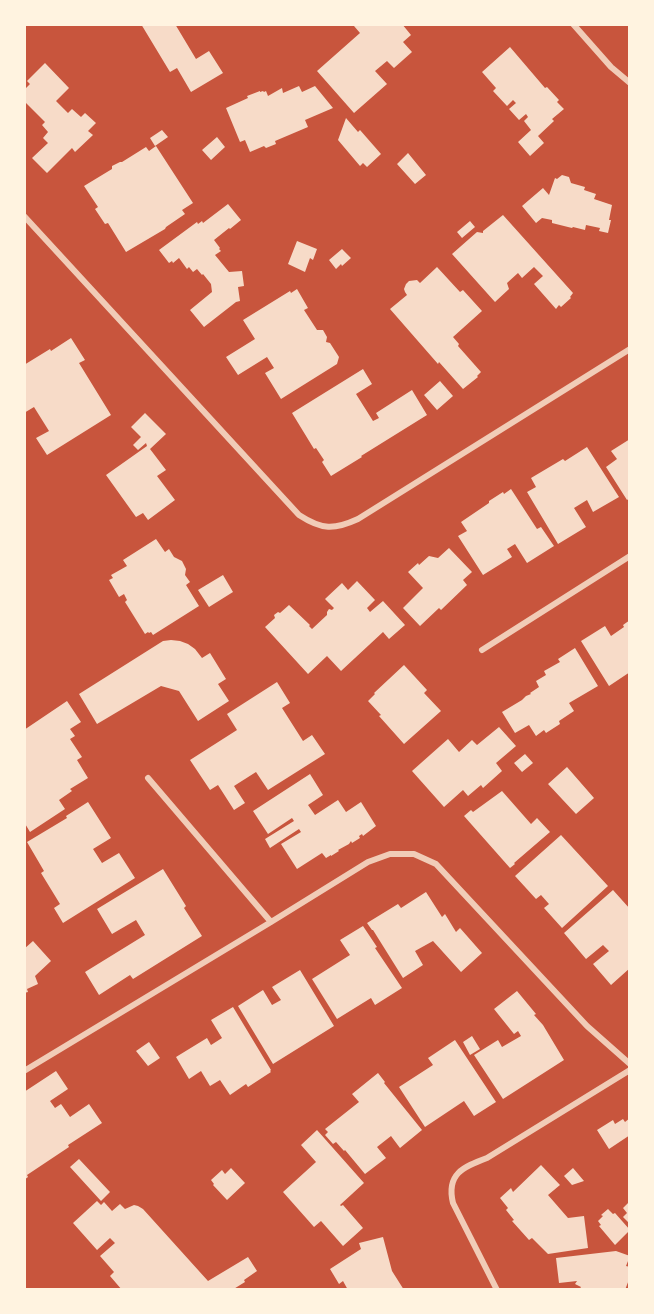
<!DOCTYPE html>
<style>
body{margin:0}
#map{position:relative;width:654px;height:1314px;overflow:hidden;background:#c8553d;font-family:Montserrat,sans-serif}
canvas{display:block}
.frame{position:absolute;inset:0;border:26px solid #fff3e0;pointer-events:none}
</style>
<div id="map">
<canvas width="654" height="1314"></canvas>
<div class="frame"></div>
</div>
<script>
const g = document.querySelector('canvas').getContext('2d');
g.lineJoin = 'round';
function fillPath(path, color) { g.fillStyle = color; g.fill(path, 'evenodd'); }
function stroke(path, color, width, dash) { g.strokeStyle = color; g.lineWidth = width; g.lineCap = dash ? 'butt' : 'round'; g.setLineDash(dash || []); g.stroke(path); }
fillPath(new Path2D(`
 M141,24H175L196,59L209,51L223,73L191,92L177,68L170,72Z
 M356,24H387L388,26L390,24H402L411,35L403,42L412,52L394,68L387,61L375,71L387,84L354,113L317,71L360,33L354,26Z
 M510,47L545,88L547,87L559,100L557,102L564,109L552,119L554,121L538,136L544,143L530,156L518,142L531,130L524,121L528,117L526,114L519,120L509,109L516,103L513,100L507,106L493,91L496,88L482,72Z
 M45,63L69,88L56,101L68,113L72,109L81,117L85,113L96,123L88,131L93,135L75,152L72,148L47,173L32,158L48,143L43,138L48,132L42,125L45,122L24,101V90L30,84L27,81Z
 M299,86L302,92L315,86L333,108L305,120L308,127L275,141L276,144L266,148L264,146L250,152L245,140L240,142L226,108L248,98L247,96L260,91V92L263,91L264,92L266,91L268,96L282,88L283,93Z
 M346,118L358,132L360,130L381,154L367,167L363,163L360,166L338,140Z
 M162,130L168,137L155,146L150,138Z
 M217,137L225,147L211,160L202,150Z
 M156,146L193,203L182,210L185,214L166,227L165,229L126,252L108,223L105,224L95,209L98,207L84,186L112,169V166L120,162H122L146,147L149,151Z
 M408,153L426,175L415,184L397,164Z
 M562,175L569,177L571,183L585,187L584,190L596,194L594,199L612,205L609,220H611L608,233L599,231L600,228L586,225L585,230L573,227L572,228L552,223V220L542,218L536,223L522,206L543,188L549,195L555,178L557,179Z
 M228,204L241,220L230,229L229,228L214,240L220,248L219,249L221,251L215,255L229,272L242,271L244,286L238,287L240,301L236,302L204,327L190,310L212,292L211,284L203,274L202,275L197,269L193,272L189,267L187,269L179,258L173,263L172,261L169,263L159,250L197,222L198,224L202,221L203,223Z
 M503,215L573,293L570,297L571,298L561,307L559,305L556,309L534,284L543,276L534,267L522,278L518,273L507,283L509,289L495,302L452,254L477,232L483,233V231Z
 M470,221L475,227L462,238L457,232Z
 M297,241L317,249L313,260L310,258L305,272L288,264Z
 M342,249L351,258L342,266L341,264L336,269L329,260Z
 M437,267L460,292L463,290L482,311L453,337L459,344L458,346L481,372L477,376L478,377L463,389L439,362L438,364L390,309L407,295L405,292L404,289L406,284L409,281L417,280L420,283Z
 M297,289L308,308L304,310L317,330H323L327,337L326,342L330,343L339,357L337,364L281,399L265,373L274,368L267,357L238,375L226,357L255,339L243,320L290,291L291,293Z
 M71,338L85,360L79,363L111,415L47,455L36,438L49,431L34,407L24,413V365L50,349L51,351Z
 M363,369L372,384L356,394L373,421L379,418L376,413L412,390L427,415L361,456L362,457L331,476L322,462L324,460L316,448L314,449L292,413Z
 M440,381L453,396L437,410L424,395Z
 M145,413L166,434L150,449L166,470L157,476L175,500L148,520L143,513L136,517L106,475L147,446L146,443L138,450L133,445L141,437L131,427Z
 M630,439V498L627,500L606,467L617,459L611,451Z
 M587,447L619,497L593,512L587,500L574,508L586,527L558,544L527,492L536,487L531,478L563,459L565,461Z
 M511,489L537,529L541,527L554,546L527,563L515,544L507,549L512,557L483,575L458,536L467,531L461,522L489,503V501L503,492L504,494Z
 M156,539L165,552L169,549L174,557L182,561L186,569L185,575L190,582L186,585L199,606L153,635L151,632L149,633L148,632L145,634L125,602L127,600L124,594L119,597L109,580L113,578L111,575L127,566L123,560Z
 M449,548L472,572L463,580L467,585L441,610L439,608L420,626L403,608L423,588L408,572L418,563L419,565L429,556L438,558Z
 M223,575L233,592L209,607L198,590Z
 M357,581L375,600L367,608L370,612L383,601L405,625L389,639L383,632L341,671L327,656L308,674L265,627L275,618L274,615L278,612L280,613L289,605L310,625L309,626L312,629L327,615V612L329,609L332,610L334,608L325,599L342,583L348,590Z
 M630,620V672L609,686L581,641L605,626L611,636L624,627L623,625Z
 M171,640L180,641L188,644L195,649L202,658L210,653L226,679L218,684L229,701L198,721L179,691L161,686L97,724L79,694L163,641Z
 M575,648L598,686L569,703L574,711L559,721L560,724L546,733L544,730L536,736L529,725L515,733L502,712L522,700L526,696L531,694L530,693L539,687L536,681L546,675L544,671L560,662L558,659Z
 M404,665L427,690L424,693L441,711L404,744L379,716L381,715L368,701L375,694L374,693Z
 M277,682L290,703L282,708L303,741L312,735L325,754L268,790L256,772L234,786L245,803L234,810L218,785L210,790L190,760L237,730L227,714Z
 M67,701L81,722L70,729L75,736L70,739L82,757L77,760L88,778L70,789L72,791L59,800L65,809L30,832L24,822V730Z
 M499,727L516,746L496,763L502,771L483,788L481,785L468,796L463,790L444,807L412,771L448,739L459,752L472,740L477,745Z
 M525,754L533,763L522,772L514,763Z
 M567,767L594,798L576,814L548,784Z
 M310,774L323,795L308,805L315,815L338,800L346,812L361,802L376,826L363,836L362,834L359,836L360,838L352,843L351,841L349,844L338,850L339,851L331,856V855L326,858L322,853L297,869L281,844L301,832L299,829L270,848L265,839L294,821L292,818L268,834L253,811Z
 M502,791L531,824L537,818L550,832L514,863L515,864L510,868L464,816L471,810L473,812Z
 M88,802L111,838L93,849L102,863L119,853L135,878L63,923L54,908L60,904L41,873L44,871L27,842L67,818L66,816Z
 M561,835L608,886L562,928L544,908L549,904L541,895L536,899L515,876Z
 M163,869L186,906L184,908L202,936L133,979L130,975L99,995L85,972L145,935L136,920L112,934L97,909Z
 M613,890L630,909V968L611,985L593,964L609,951L603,945L586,959L564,933Z
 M426,892L442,917L445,914L456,932L460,928L482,953L461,972L433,941L415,951L423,965L403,978L373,930H372L367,923L398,904L401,908Z
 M363,926L377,947L375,948L402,988L375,1005L371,998L337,1019L312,979L350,955L340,940Z
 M33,941L51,961L35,976L38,984L27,989L28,992L24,993V949Z
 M300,970L334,1026L273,1064L238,1006L263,990L272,1005L281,1000L272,987Z
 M517,991L536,1014L534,1015L543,1025L564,1060L503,1099L474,1055L498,1040L502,1047L521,1036L518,1031L514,1034L494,1009Z
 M233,1007L271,1070L270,1071L271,1072L248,1087L246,1084L230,1095L220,1080L210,1086L201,1071L189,1079L176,1057L207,1038L211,1045L222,1038L211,1020Z
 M472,1036L480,1049L470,1055L463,1042Z
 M455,1040L496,1102L474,1116L464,1101L425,1127L399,1087L433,1065L428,1058Z
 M149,1042L160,1058L148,1066L136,1051Z
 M56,1071L68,1089L50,1101L55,1108L61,1104L70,1117L89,1104L102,1123L68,1145L69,1147L27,1175L28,1177L24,1180V1092Z
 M378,1073L385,1082L384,1083L422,1130L400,1148L391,1136L377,1147L386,1158L365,1174L345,1150L344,1151L336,1142L333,1144L325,1135L328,1132L325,1129L359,1102L352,1094Z
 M630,1118V1135L609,1149L597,1130L613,1120L615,1124L623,1119L625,1122Z
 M317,1130L364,1183L340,1205L341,1206L343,1205L363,1228L343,1246L321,1221L314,1227L283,1192L316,1162L301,1145Z
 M79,1159L110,1192L101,1201L70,1167Z
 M541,1165L560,1185L548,1195L568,1218L584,1216L588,1248L548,1254L532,1238L529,1240L512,1221L514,1220L506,1210L508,1208L500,1198L511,1188L513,1192Z
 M231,1168L245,1183L227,1200L213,1185L214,1184L211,1180L222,1170L225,1174Z
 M573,1168L584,1181L572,1185L564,1176Z
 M97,1201L101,1205L104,1202L112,1211L120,1204L125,1209L134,1205L138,1206L143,1209L208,1281L248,1257L257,1271L244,1280L245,1282L232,1290H122L110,1276L114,1272L100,1256L115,1243L110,1238L97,1250L73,1223Z
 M630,1201V1220L628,1222L623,1217L627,1213L623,1208Z
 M608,1209L613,1214L615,1213L630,1230L615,1245L599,1226L601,1225L598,1221L603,1216L601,1215Z
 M383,1237L392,1271L404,1290H348L343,1281L339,1284L330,1269L361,1249L359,1243Z
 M616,1251L630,1256L626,1266L630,1267V1277L625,1290H579L581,1287L575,1284L577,1281L559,1283L556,1258Z`), '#f7dbc8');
stroke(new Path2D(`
 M573,24L611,67L630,83
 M24,216L299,515C322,530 334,530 358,519L630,349
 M482,650L630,556
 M148,778L271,922
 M24,1071L271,922L368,862L390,854H414L436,864L587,1026L630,1064
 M497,1290L453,1203C446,1174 463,1167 487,1158L630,1070`), '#f1ccb7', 6);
</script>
